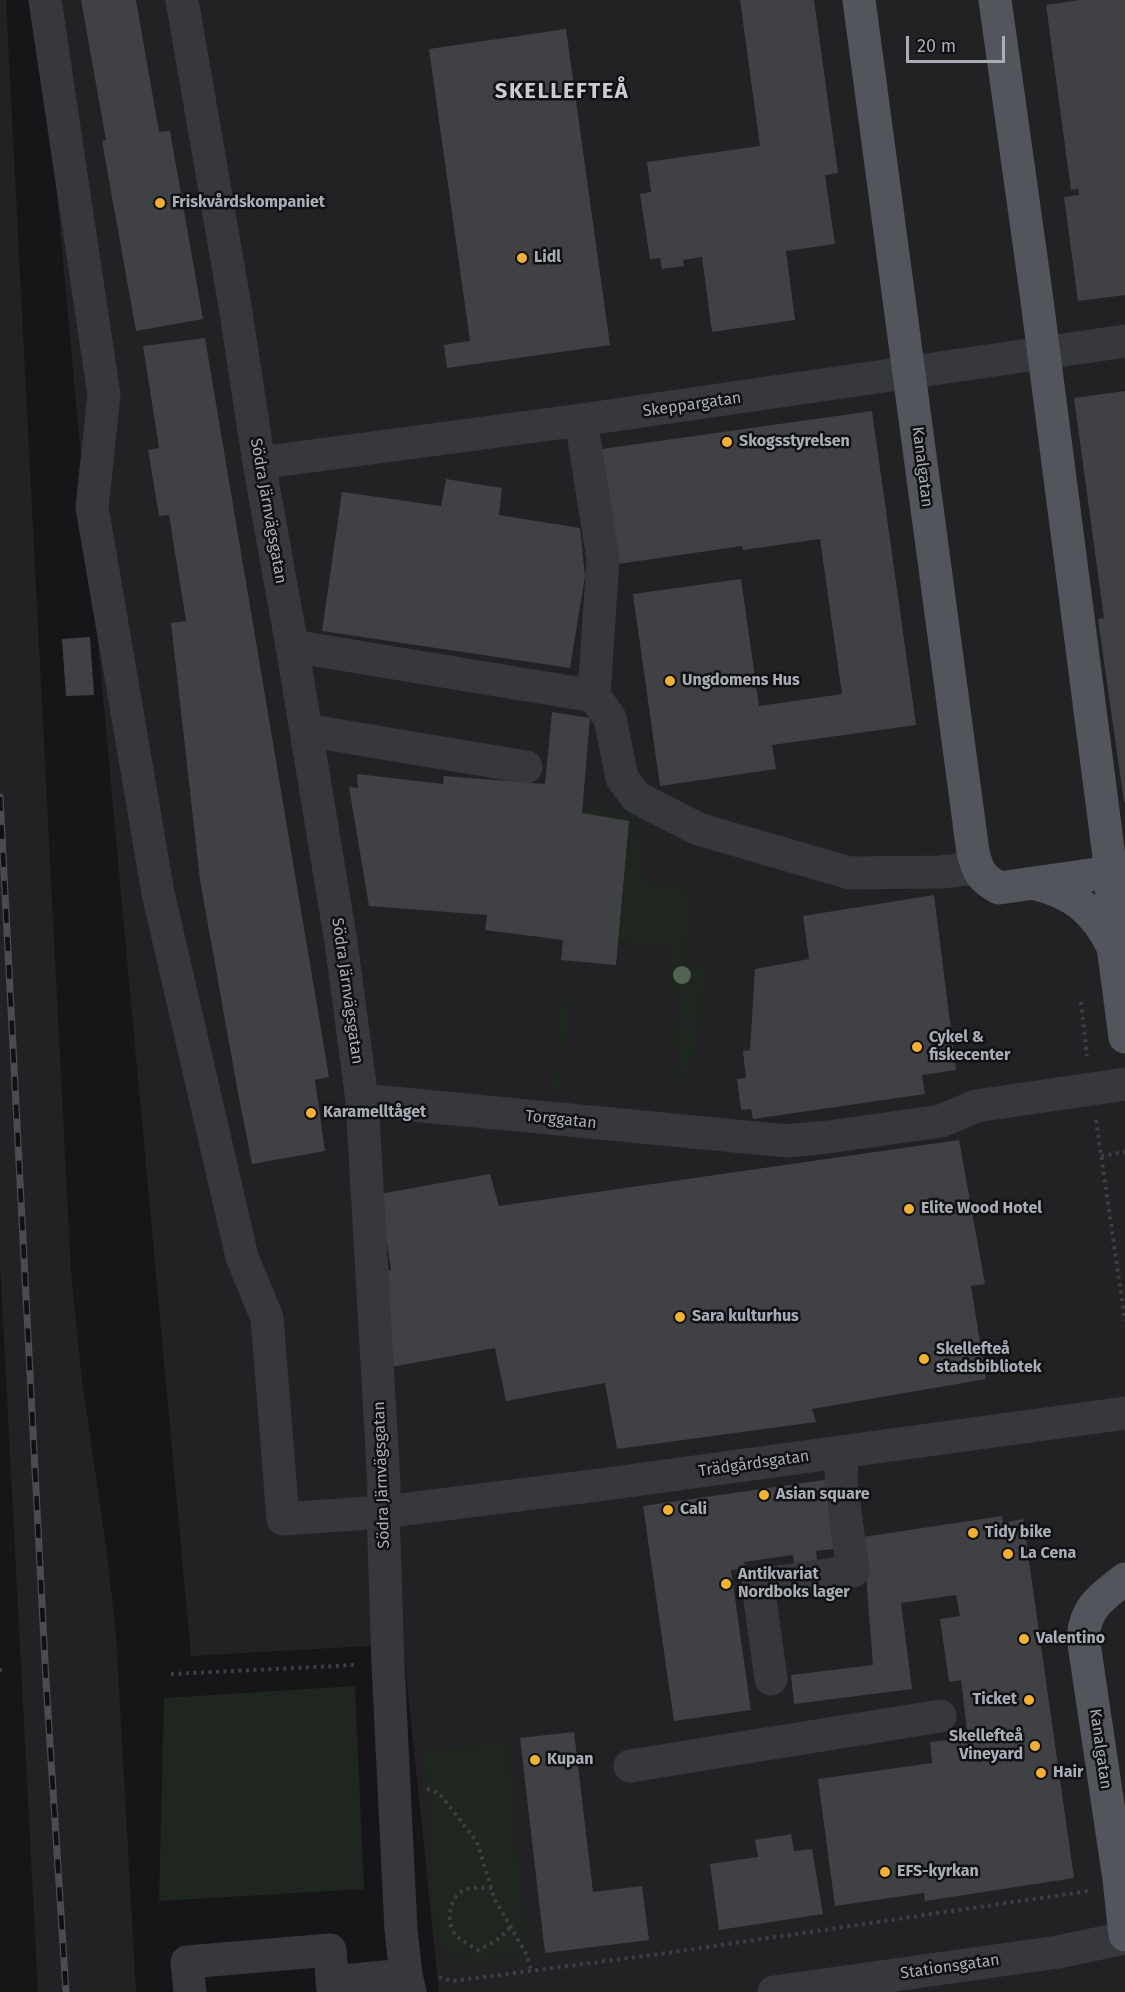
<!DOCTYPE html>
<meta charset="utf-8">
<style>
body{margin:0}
#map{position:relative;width:1125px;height:1992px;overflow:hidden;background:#161618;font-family:"Fira Sans",sans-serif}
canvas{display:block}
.scale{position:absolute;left:906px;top:36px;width:99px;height:27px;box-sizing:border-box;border:3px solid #a8adb8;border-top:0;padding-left:8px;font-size:18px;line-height:21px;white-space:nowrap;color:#a8adb8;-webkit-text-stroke:4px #111113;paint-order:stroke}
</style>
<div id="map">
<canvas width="1125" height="1992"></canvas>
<div class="scale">20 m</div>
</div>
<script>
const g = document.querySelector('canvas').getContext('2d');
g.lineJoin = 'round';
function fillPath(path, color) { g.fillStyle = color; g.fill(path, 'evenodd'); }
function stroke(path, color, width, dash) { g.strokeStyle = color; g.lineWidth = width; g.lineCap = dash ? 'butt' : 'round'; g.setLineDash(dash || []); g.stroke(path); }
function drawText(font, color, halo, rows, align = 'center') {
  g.font = font + ' "Fira Sans",sans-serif'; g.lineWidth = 5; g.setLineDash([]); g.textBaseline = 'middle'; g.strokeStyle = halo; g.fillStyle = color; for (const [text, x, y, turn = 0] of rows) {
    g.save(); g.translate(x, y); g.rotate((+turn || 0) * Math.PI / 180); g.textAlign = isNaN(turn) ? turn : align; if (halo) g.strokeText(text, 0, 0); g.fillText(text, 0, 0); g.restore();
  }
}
fillPath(new Path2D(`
 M0,0H6L71,1271L82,1380L107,1553L116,1634L136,1992H38L0,1263Z
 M39,0H1125V1992H439L403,1644L191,1656Z`), '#222225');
fillPath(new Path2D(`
 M582,806L634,814L648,886L692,890L684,964L708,967L694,1055L682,1082L677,1110L674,1111L681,1048L675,1047L680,997L674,996L675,984L669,983L672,947L618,942L629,822L582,813Z
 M563,977L566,980V1002L570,1008L561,1091L552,1090Z
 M355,1686L364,1889L159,1901L164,1698Z
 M508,1741L527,1955L481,1960L451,1957L434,1930L424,1751Z`), '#1e261f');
fillPath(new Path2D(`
 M81,0H136L159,132L170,131L203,319L136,331L102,141L106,140Z
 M740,0H814L838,173L825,175L835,244L786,251L795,320L712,332L702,257L683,260L684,266L662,269L660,258L650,259L640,194L651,192L647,162L760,146Z
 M1079,0H1125V295L1078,301L1064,197L1079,195L1078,189L1071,190L1046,5Z
 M566,29L610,345L447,368L444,345L470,341L429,49Z
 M205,338L329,1077L315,1080L325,1151L252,1164L238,1093L200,880L171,623L186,621L169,515L159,516L148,450L159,448L143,346Z
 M1125,391V802H1124L1098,619L1104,618L1074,398Z
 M872,411L916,725L772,745L776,769L660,786L633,594L741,579L759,706L842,694L820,539L743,550L742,546L618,564L602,449Z
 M446,479L502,488L499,515L580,528L585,576L570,668L322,631L342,492L441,506Z
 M90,637L94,695L66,696L62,639Z
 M552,712L590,718L582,813L629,821L616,965L561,960L563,940L485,930L487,915L369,906L349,787L358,788L357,774L443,784L444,776L545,784Z
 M934,895L956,1070L922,1075L925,1094L753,1119L751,1109L741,1110L737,1079L746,1078L743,1051L750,1050L755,969L809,959L803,916Z
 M959,1140L985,1284L971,1286L986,1379L812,1409L816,1422L617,1449L605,1383L506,1401L495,1348L391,1367L377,1273L391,1270L380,1194L490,1174L499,1206Z
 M831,1479L841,1548L816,1551L817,1560L794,1563L793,1555L744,1562L746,1568L731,1570L751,1710L674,1721L643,1506Z
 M1002,1516L1003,1523L1023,1519L1074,1878L925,1901L924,1893L835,1906L818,1779L932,1763L930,1742L968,1738L961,1680L949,1682L940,1619L960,1616L956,1595L901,1603L912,1689L794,1704L791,1675L873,1665L863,1537Z
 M574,1732L593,1892L642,1886L649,1940L545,1953L520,1738Z
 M791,1834L794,1851L812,1849L823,1914L719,1930L710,1864L758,1857L755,1840Z`), '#404145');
stroke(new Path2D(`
 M1081,1002L1087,1056
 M1096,1120L1125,1321
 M1101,1156L1125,1152
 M0,1670H2
 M171,1674L356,1665
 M427,1789L439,1793L477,1842L495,1900L527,1955L531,1971
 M492,1888C484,1888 475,1887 468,1889C452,1892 446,1915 452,1929C456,1939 468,1944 478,1950L497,1940L511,1927
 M439,1977L453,1981L660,1954L1088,1891`), '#3d3f44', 4, [3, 4.5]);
stroke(new Path2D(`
 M45,0L104,395L92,507L158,893L242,1257L267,1318L283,1519L383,1512L599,1485L1125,1413
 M182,0L235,306L259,463L292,646L341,942L362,1100L384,1485L383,1512L388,1664L401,1930L406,1975L410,1992
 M259,463L581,420L1125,341
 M292,646L594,696L603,559L581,420
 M594,696L610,718L622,778L636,797L698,829L850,873L940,872L977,868
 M306,730L526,767
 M362,1100L787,1141L828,1137L941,1121L976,1106L1125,1084
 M771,1679L758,1585L853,1571L841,1482L842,1452
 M630,1766L940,1716
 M332,1982L406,1975
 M190,1992L187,1962L330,1950L333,1992
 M774,1992L1058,1952L1125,1938`), '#37383d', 33);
stroke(new Path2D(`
 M859,0L973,852C978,872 981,878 999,888L1111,872
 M995,0L1036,293L1111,872L1113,947L1125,1037
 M1036,884C1074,893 1096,912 1113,947
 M1125,1579C1102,1597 1086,1606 1083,1637L1119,1879L1125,1935`), '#53555c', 33);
const rail = new Path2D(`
 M0,797L46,1681L66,1992`);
stroke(rail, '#4a4c52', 7);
stroke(rail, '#111113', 4.5, [14]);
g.fillStyle = '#506452';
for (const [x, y] of [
 [682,975]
]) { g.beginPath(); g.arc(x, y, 9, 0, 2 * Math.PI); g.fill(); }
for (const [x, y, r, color] of [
 [160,203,6,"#f2b134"],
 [522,258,6,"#f2b134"],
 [727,442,6,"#f2b134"],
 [670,681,6,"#f2b134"],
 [917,1047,6,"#f2b134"],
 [311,1113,6,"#f2b134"],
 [909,1209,6,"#f2b134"],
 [680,1317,6,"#f2b134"],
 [924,1359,6,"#f2b134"],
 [764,1495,6,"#f2b134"],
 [668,1510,6,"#f2b134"],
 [973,1533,6,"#f2b134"],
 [1008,1554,6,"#f2b134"],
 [726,1584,6,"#f2b134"],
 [1024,1639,6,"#f2b134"],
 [1029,1700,6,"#f2b134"],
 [1035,1746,6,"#f2b134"],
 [535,1760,6,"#f2b134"],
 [1041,1773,6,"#f2b134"],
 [885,1872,6,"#f2b134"]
]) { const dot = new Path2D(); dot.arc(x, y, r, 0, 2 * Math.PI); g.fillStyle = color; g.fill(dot); stroke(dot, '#111113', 2); }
drawText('bold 16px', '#a8adb8', '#111113', [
 ["Friskvårdskompaniet",172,203],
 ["Lidl",534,258],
 ["Skogsstyrelsen",739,442],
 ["Ungdomens Hus",682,681],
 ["Cykel &",929,1038],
 ["fiskecenter",929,1056],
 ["Karamelltåget",323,1113],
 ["Elite Wood Hotel",921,1209],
 ["Sara kulturhus",692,1317],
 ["Skellefteå",936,1350],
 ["stadsbibliotek",936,1368],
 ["Asian square",776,1495],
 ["Cali",680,1510],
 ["Tidy bike",985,1533],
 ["La Cena",1020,1554],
 ["Antikvariat",738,1575],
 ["Nordboks lager",738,1593],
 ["Valentino",1036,1639],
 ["Ticket",1017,1700,"right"],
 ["Skellefteå",1023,1737,"right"],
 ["Vineyard",1023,1755,"right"],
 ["Kupan",547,1760],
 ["Hair",1053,1773],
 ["EFS-kyrkan",897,1872]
], 'left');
drawText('16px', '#a8adb8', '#111113', [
 ["Skeppargatan",692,405,-8],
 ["Kanalgatan",922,467,83],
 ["Södra Järnvägsgatan",268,511,80],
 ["Södra Järnvägsgatan",347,991,82],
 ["Torggatan",561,1120,6],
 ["Trädgårdsgatan",754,1464,-8],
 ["Södra Järnvägsgatan",382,1475,-92],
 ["Kanalgatan",1100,1749,82],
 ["Stationsgatan",950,1967,-8]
]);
g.letterSpacing = '1.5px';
drawText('bold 22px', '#c9ccd4', '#111113', [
 ["SKELLEFTEÅ",562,92]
]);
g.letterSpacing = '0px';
</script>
